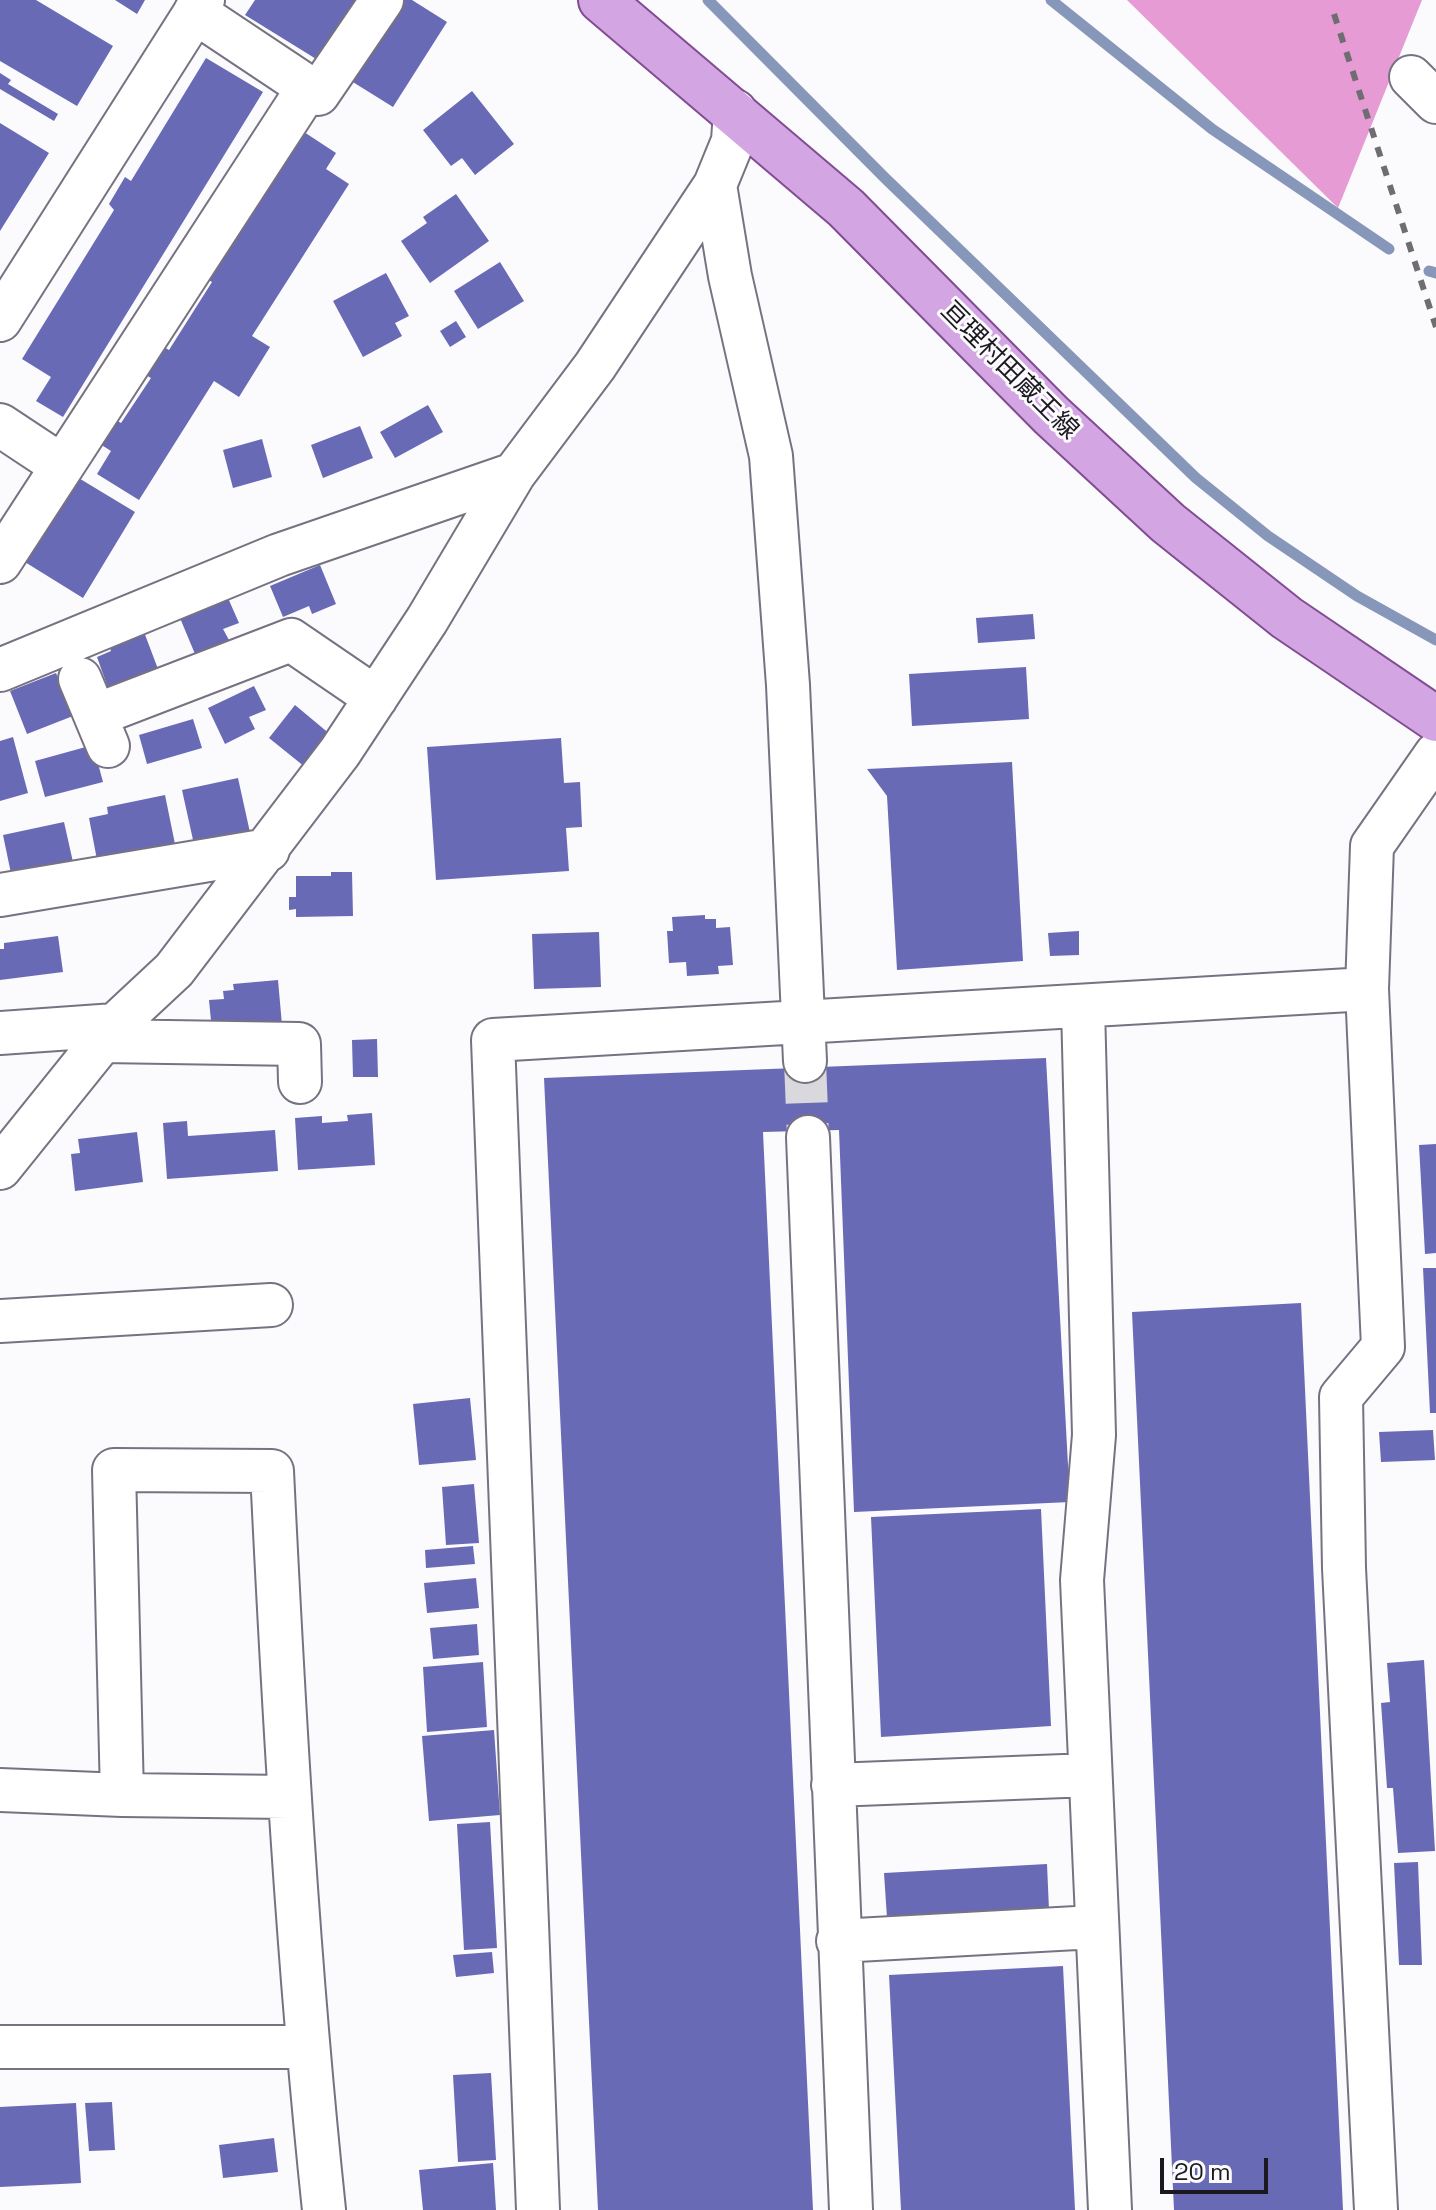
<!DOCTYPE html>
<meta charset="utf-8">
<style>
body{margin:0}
#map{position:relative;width:1436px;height:2210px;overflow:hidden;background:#fbfafd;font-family:"Space Grotesk",sans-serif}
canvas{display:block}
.scale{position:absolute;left:1160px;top:2158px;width:108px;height:36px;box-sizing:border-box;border:4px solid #1b191f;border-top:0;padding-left:10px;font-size:24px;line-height:28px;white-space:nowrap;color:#1b191f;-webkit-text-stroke:6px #fbfafd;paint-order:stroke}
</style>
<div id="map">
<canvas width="1436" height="2210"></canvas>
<div class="scale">20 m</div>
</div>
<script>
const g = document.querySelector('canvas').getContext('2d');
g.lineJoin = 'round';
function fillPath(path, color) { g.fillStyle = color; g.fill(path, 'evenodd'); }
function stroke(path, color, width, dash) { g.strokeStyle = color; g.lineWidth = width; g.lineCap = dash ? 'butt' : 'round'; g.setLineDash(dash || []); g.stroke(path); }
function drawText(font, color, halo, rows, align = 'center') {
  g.font = font + ' "Space Grotesk","Noto Sans JP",sans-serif'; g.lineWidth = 6; g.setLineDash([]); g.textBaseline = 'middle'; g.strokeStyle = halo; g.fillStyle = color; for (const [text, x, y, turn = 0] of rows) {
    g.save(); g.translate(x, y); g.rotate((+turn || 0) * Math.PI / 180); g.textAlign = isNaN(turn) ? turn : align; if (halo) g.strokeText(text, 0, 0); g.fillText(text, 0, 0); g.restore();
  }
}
fillPath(new Path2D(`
 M1127,0H1422L1338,208Z`), '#e69bd5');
stroke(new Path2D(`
 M708,0L886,179L1196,478L1268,536L1357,596L1436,640
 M1051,0L1212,129L1389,249
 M1429,271L1436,273`), '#8797b9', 11);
fillPath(new Path2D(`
 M0,0H36L113,46L77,106L0,61Z
 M115,0H145L137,14Z
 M255,0H360L321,62L245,15Z
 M397,0H412L447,22L393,107L348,79Z
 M206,58L263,92L63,417L36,401L51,377L22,359L114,210L109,204L125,177L131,181Z
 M0,73L11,80L8,84L58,114L54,121L0,89Z
 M472,91L514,144L475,175L462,158L451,166L423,130Z
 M0,123L49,153L0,231Z
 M304,132L336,153L326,169L349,184L252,336L270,347L239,397L214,381L139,500L97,474L111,451L100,444L116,420L121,423L151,378L139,371L157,343L169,350L212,282L202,276L222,245L229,250Z
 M456,194L489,241L430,283L401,241L427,223L423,217Z
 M500,262L524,301L478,329L454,291Z
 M386,273L409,316L395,323L402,336L363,357L333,301Z
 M456,321L466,337L450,347L440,331Z
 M428,405L443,432L395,458L380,432Z
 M360,426L373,458L323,478L311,445Z
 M262,439L272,477L233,488L223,450Z
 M67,471L135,512L83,598L20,559Z
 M320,565L336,604L312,614L309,606L283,617L270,586Z
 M228,598L239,623L223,629L229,640L195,654L180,618Z
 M1033,614L1035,639L978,643L976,618Z
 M144,632L158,669L108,688L97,657L111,651L109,645Z
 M1026,667L1029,719L912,726L909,674Z
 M56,673L73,716L27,734L10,691Z
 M254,686L266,710L249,717L255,729L225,744L208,708Z
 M295,705L331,735L305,767L269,738Z
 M193,719L202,748L147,764L139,735Z
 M13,737L28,793L0,801V741Z
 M561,738L564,783L580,782L582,827L566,828L569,871L436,880L427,747Z
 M93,745L103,782L45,797L35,761Z
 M1012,762L1023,961L897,970L887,796L867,769Z
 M238,778L251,837L195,849L182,790Z
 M165,795L176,849L98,865L89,818L108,814L107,807Z
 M64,822L75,871L13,883L3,835Z
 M331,872H352L353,916L296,917V909L289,910V897H296V876H331Z
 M705,915V919H716V928L730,927L733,965L718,966L719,974L687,976L686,962L669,963L667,931H673L672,917Z
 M1079,931V955L1050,956L1048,933Z
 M599,932L601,987L534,989L532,934Z
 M58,936L63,972L0,980V949H4V943Z
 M278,980L282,1025L212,1031L209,1000L224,999L223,991L234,990L233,984Z
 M377,1039L378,1077H353L352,1040Z
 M1046,1058L1070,1502L854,1512L839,1130L763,1132L813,2210H598L544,1078Z
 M372,1113L375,1165L298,1170L295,1118L322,1116V1123L348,1121L347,1115Z
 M187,1121L188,1136L275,1130L278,1171L167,1179L163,1123Z
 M137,1132L143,1182L75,1191L71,1154L80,1153L78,1139Z
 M1436,1144V1253L1425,1254L1419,1145Z
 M1423,1268H1436V1413H1430Z
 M1301,1303L1343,2210H1174L1132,1312Z
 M470,1398L476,1460L419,1465L413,1404Z
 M1433,1430L1435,1460L1381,1462L1379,1432Z
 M474,1484L479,1543L446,1545L442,1487Z
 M1041,1509L1051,1726L881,1737L871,1517Z
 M473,1546L475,1564L426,1568L425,1550Z
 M476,1578L479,1608L427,1613L424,1583Z
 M477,1624L479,1655L433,1659L430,1628Z
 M1424,1660L1435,1851L1398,1853L1393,1788H1387L1381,1703L1390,1702L1387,1663Z
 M483,1662L487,1727L427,1732L423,1667Z
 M494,1730L500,1815L429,1821L422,1736Z
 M490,1822L497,1948L464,1950L457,1824Z
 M1418,1862L1422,1965H1399L1394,1863Z
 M1047,1864L1049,1910L887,1918L884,1873Z
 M492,1952L494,1973L456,1977L453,1955Z
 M1063,1966L1075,2210H901L889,1975Z
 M491,2073L496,2160L458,2162L453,2075Z
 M112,2102L115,2150L89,2151L85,2103Z
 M76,2103L81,2183L0,2187V2107Z
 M274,2138L278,2172L223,2178L219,2145Z
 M493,2163L496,2210H423L419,2170Z`), '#696ab5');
stroke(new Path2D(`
 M805,1061L808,1137`), '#d9d8dc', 42, [42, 21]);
const minor = new Path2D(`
 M195,12L318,94L382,0
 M1411,77L1436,102
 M715,185L730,276L771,456L788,685L805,1061
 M0,320L203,0
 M0,425L62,466
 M0,562L308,88
 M0,670L279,555L514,474
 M80,679L108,746
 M96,715L291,640L376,698
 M0,895L268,850
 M1083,1007L1094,1435L1082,1580L1110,2210
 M0,1033L115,1025
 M102,1041L299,1044L300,1082
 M808,1137L851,2210
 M0,1168L115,1025L174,970L340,752L427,620L514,474L595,366L715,185L733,141L735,111
 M0,1321L271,1305
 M833,1785L1090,1775
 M0,1790L122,1795L114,1470L272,1471C284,1718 298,1964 324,2210
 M122,1795L288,1797
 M838,1941L1095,1927
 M0,2047H306
 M538,2210L493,1040L1367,989
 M1376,2210L1344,1568L1341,1397L1383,1347L1367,989L1372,846L1436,754`);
const major = new Path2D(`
 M601,0L846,208L1051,415L1168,523L1287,618L1436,719`);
stroke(minor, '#777281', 46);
stroke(major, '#804d92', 48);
stroke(minor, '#fff', 42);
stroke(major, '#d4a5e3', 44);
stroke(new Path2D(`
 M1334,14L1436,327`), '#6f6d72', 6, [10, 10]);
drawText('26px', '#1b191f', '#fbfafd', [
 ["亘理村田蔵王線",1009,371,45]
]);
</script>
